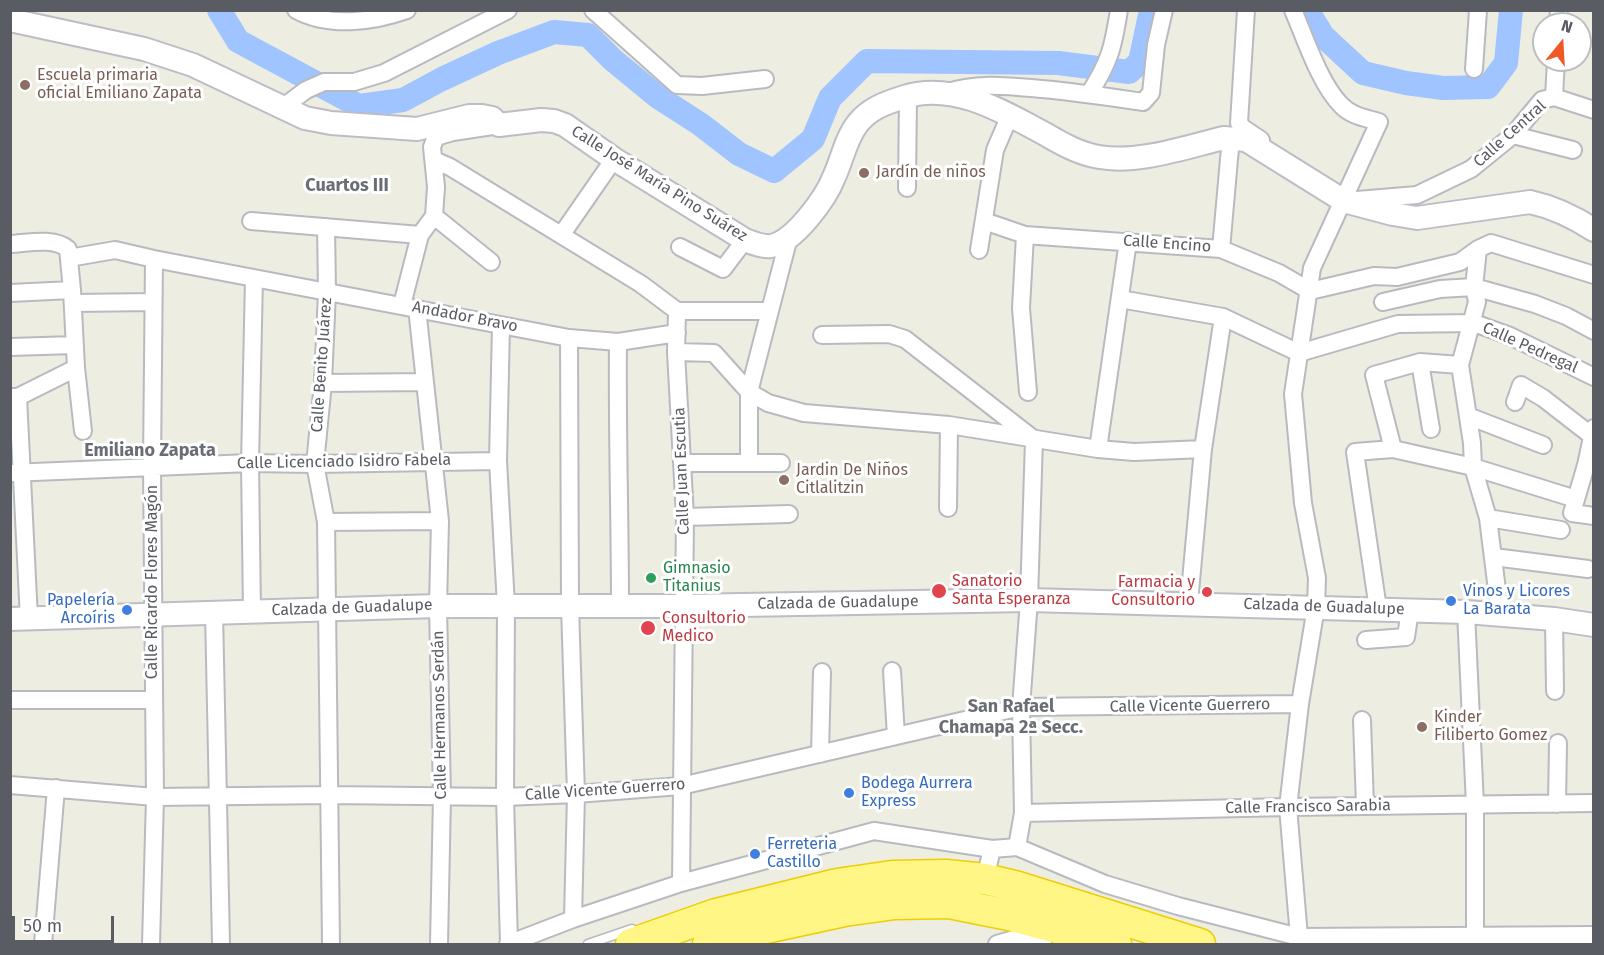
<!DOCTYPE html>
<meta charset="utf-8">
<style>
body{margin:0}
#map{position:relative;width:1604px;height:955px;overflow:hidden;background:#edede1;font-family:"Fira Sans",sans-serif}
canvas{display:block}
.frame{position:absolute;inset:0;border:12px solid #595c62;pointer-events:none}
.north{position:absolute;left:1532px;top:12px;width:60px;height:60px;box-sizing:border-box;background:#fff;border:2px solid #bdbec0;border-radius:50%;rotate:18deg;font-size:16px;font-weight:700;line-height:24px;text-align:center;color:#595c62}
.north::after{content:'';display:block;margin:auto;width:21px;height:27px;background:#ef5925;clip-path:polygon(50% 0,100% 100%,50% 72%,0 100%)}
.scale{position:absolute;left:12px;top:916px;width:102px;height:27px;box-sizing:border-box;border:3px solid #595c62;border-top:0;padding-left:8px;font-size:18px;line-height:21px;white-space:nowrap;color:#595c62;-webkit-text-stroke:4px #fff;paint-order:stroke}
</style>
<div id="map">
<canvas width="1604" height="955"></canvas>
<div class="frame"></div>
<div class="north">N</div>
<div class="scale">50 m</div>
</div>
<script>
const g = document.querySelector('canvas').getContext('2d');
g.lineJoin = 'round';
function stroke(path, color, width, dash) { g.strokeStyle = color; g.lineWidth = width; g.lineCap = dash ? 'butt' : 'round'; g.setLineDash(dash || []); g.stroke(path); }
function drawText(font, color, halo, rows, align = 'center') {
  g.font = font + ' "Fira Sans",sans-serif'; g.lineWidth = 6; g.setLineDash([]); g.textBaseline = 'middle'; g.strokeStyle = halo; g.fillStyle = color; for (const [text, x, y, turn = 0] of rows) {
    g.save(); g.translate(x, y); g.rotate((+turn || 0) * Math.PI / 180); g.textAlign = isNaN(turn) ? turn : align; if (halo) g.strokeText(text, 0, 0); g.fillText(text, 0, 0); g.restore();
  }
}
stroke(new Path2D(`
 M219,10L238,41L359,106L403,100L442,79L498,53L554,32L588,35L613,60L658,97L700,124L739,154L774,171L813,139L830,98L867,61L1058,63L1129,72L1140,62L1151,10
 M1307,10L1323,36L1363,73L1406,83L1443,88L1488,87L1506,63L1511,10`), '#9fc4ff', 24);
const lane = new Path2D(`
 M588,944L632,929`);
const street = new Path2D(`
 M296,10C329,28 373,22 407,10
 M593,10L677,85L702,86L765,79
 M1246,10L1239,123L1243,128L1261,140
 M1293,10C1305,38 1320,84 1341,105C1351,116 1366,118 1379,122L1312,268L1293,394L1303,503L1317,578L1316,607L1300,704L1288,807L1299,937
 M1558,24L1559,10
 M1474,69L1478,10
 M945,93C977,82 1008,86 1042,89C1076,92 1109,97 1143,102L1151,93L1156,45L1164,10
 M1089,94C1110,61 1113,48 1119,10
 M1554,97L1556,60
 M282,108L306,90L324,82H354L384,73L508,10
 M1513,135L1573,150
 M434,160L450,167L641,284L677,311H769
 M907,188L908,95
 M1357,200L1417,195L1471,169L1513,135L1542,100L1554,97L1594,110
 M434,216L491,262
 M251,221L420,235
 M984,221L1025,235L1221,249L1279,273L1310,291L1374,276L1397,277L1460,262L1478,249L1491,243L1594,275
 M326,227L327,292L323,383L315,464L326,522L331,944
 M562,234L614,159
 M1025,235L1021,308L1028,392
 M10,244C28,243 54,237 68,249L72,290L76,368L83,431
 M680,247L723,269L745,240
 M1221,249L1231,137
 M1478,249L1474,287L1477,302L1460,365L1472,443L1473,467L1488,518L1500,614
 M979,250L995,150L1010,115
 M69,258L115,250L154,259L569,338L618,342L677,333
 M10,293L72,290
 M1120,299L1223,317L1299,353L1398,324L1474,323L1510,336L1594,377
 M1383,302L1440,289L1474,287L1535,304L1566,316L1594,331
 M73,303L153,302
 M402,305L420,235L434,216L436,187L432,147L436,137L453,132L499,125
 M417,308L440,521L438,606L442,796L439,944
 M677,311L676,352L685,517L681,883
 M501,325L498,461L506,606L505,797L509,944
 M822,335L889,334L905,339L1031,437
 M569,338L570,606L576,794L573,919
 M618,342C617,430 620,518 620,607
 M10,347L75,345
 M676,352L714,353L749,392L768,403L804,413L949,425L1098,449L1134,452L1203,449
 M1420,362L1431,429
 M323,383L425,382
 M10,397H18L76,368
 M18,397L29,619
 M1515,402L1521,385L1543,398L1592,436
 M1468,416L1543,445
 M1594,428L1586,465L1572,513L1594,516
 M1098,449L1128,241
 M1393,449L1374,375L1420,362L1460,365
 M749,462V392L789,237
 M682,463H781
 M10,473L250,463L315,464L498,461
 M948,508L949,425
 M685,517L789,514
 M1488,518L1561,530
 M326,522L440,521
 M1494,557L1588,569
 M1189,603L1203,449L1223,317
 M1378,609L1355,452L1393,449L1473,467L1576,499
 M214,612L221,944
 M252,612L250,463L254,278
 M1466,612L1475,805V935
 M1554,619L1555,691
 M1366,640L1406,637L1410,610
 M892,671L896,736
 M10,700H154
 M1362,720L1365,806
 M820,754L822,672
 M10,785L155,797L330,795L505,797L576,794L681,786L1021,707L1300,704
 M1557,804L1558,743
 M1023,813L1288,807L1594,803
 M1017,847L1105,884L1178,906L1299,937L1594,935
 M985,879L992,849L1017,847L1023,813L1021,707L1029,600L1034,439
 M43,944L56,788
 M151,944L155,797L152,466L154,259
 M508,944L573,919L681,883L874,831L992,849
 M997,944L1014,939L1043,944`);
const secondary = new Path2D(`
 M10,20L144,49L193,65L305,118L331,123L417,129L469,116H482L492,118L499,125L541,120L554,121L565,125L614,159L745,240C753,243 762,247 771,246C794,242 826,198 834,177C842,160 846,138 858,123C870,108 886,103 904,97C953,81 1004,112 1045,134C1062,144 1080,154 1099,157C1138,164 1186,147 1224,138L1246,140L1344,201L1393,214L1417,218L1530,202C1553,207 1574,217 1594,230
 M10,619L438,606H684L1029,600L1466,612L1554,619L1594,625`);
const highway = new Path2D(`
 M631,944L716,914L837,884L892,876L946,875L985,879L1015,886L1200,944
 M708,944L733,935L844,911L895,904L949,903L1009,915L1116,944`);
stroke(lane, '#b9bac0', 11);
stroke(street, '#b9bac0', 20);
stroke(secondary, '#bcbdc5', 26);
stroke(highway, '#eece00', 33);
stroke(lane, '#fff', 8);
stroke(street, '#fff', 16);
stroke(secondary, '#fff', 22);
stroke(highway, '#fff686', 30);
for (const [x, y, r, color] of [
 [25,85,6,"#8d6e63"],
 [864,173,6,"#8d6e63"],
 [784,480,6,"#8d6e63"],
 [651,578,6,"#2e9e5b"],
 [939,591,8,"#e0444e"],
 [1207,592,6,"#e0444e"],
 [1451,601,6,"#3f7fe0"],
 [127,610,6,"#3f7fe0"],
 [648,628,8,"#e0444e"],
 [1422,727,6,"#8d6e63"],
 [849,793,6,"#3f7fe0"],
 [755,854,6,"#3f7fe0"]
]) { const dot = new Path2D(); dot.arc(x, y, r, 0, 2 * Math.PI); g.fillStyle = color; g.fill(dot); stroke(dot, '#fff', 2); }
drawText('16px', '#785e54', '#fff', [
 ["Escuela primaria",37,76],
 ["oficial Emiliano Zapata",37,94],
 ["Jardín de niños",876,173],
 ["Jardin De Niños",796,471],
 ["Citlalitzin",796,489],
 ["Kinder",1434,718],
 ["Filiberto Gomez",1434,736]
], 'left');
drawText('16px', '#595c62', '#fff', [
 ["Calle Central",1510,134,-42],
 ["Calle José María Pino Suárez",659,184,32],
 ["Calle Encino",1167,244,4],
 ["Andador Bravo",465,317,11],
 ["Calle Pedregal",1530,348,24],
 ["Calle Benito Juárez",322,365,-86],
 ["Calle Licenciado Isidro Fabela",344,462,-1],
 ["Calle Juan Escutia",682,471,-92],
 ["Calle Ricardo Flores Magón",153,582,-90],
 ["Calzada de Guadalupe",838,603,-1],
 ["Calzada de Guadalupe",1324,607,2],
 ["Calzada de Guadalupe",352,608,-2],
 ["Calle Vicente Guerrero",1190,706,-1],
 ["Calle Hermanos Serdán",440,715,-91],
 ["Calle Vicente Guerrero",605,790,-4],
 ["Calle Francisco Sarabia",1308,807,-1]
]);
drawText('16px', '#27864d', '#fff', [
 ["Gimnasio",663,569],
 ["Titanius",663,587]
], 'left');
drawText('16px', '#be3a42', '#fff', [
 ["Sanatorio",952,582],
 ["Santa Esperanza",952,600],
 ["Farmacia y",1195,583,"right"],
 ["Consultorio",1195,601,"right"],
 ["Consultorio",662,619],
 ["Medico",662,637]
], 'left');
drawText('16px', '#366cbe', '#fff', [
 ["Vinos y Licores",1463,592],
 ["La Barata",1463,610],
 ["Papelería",115,601,"right"],
 ["Arcoíris",115,619,"right"],
 ["Bodega Aurrera",861,784],
 ["Express",861,802],
 ["Ferreteria",767,845],
 ["Castillo",767,863]
], 'left');
drawText('bold 18px', '#6a6e74', '#fff', [
 ["Cuartos III",347,186],
 ["Emiliano Zapata",150,451],
 ["San Rafael",1011,707],
 ["Chamapa 2ª Secc.",1011,728]
]);
</script>
